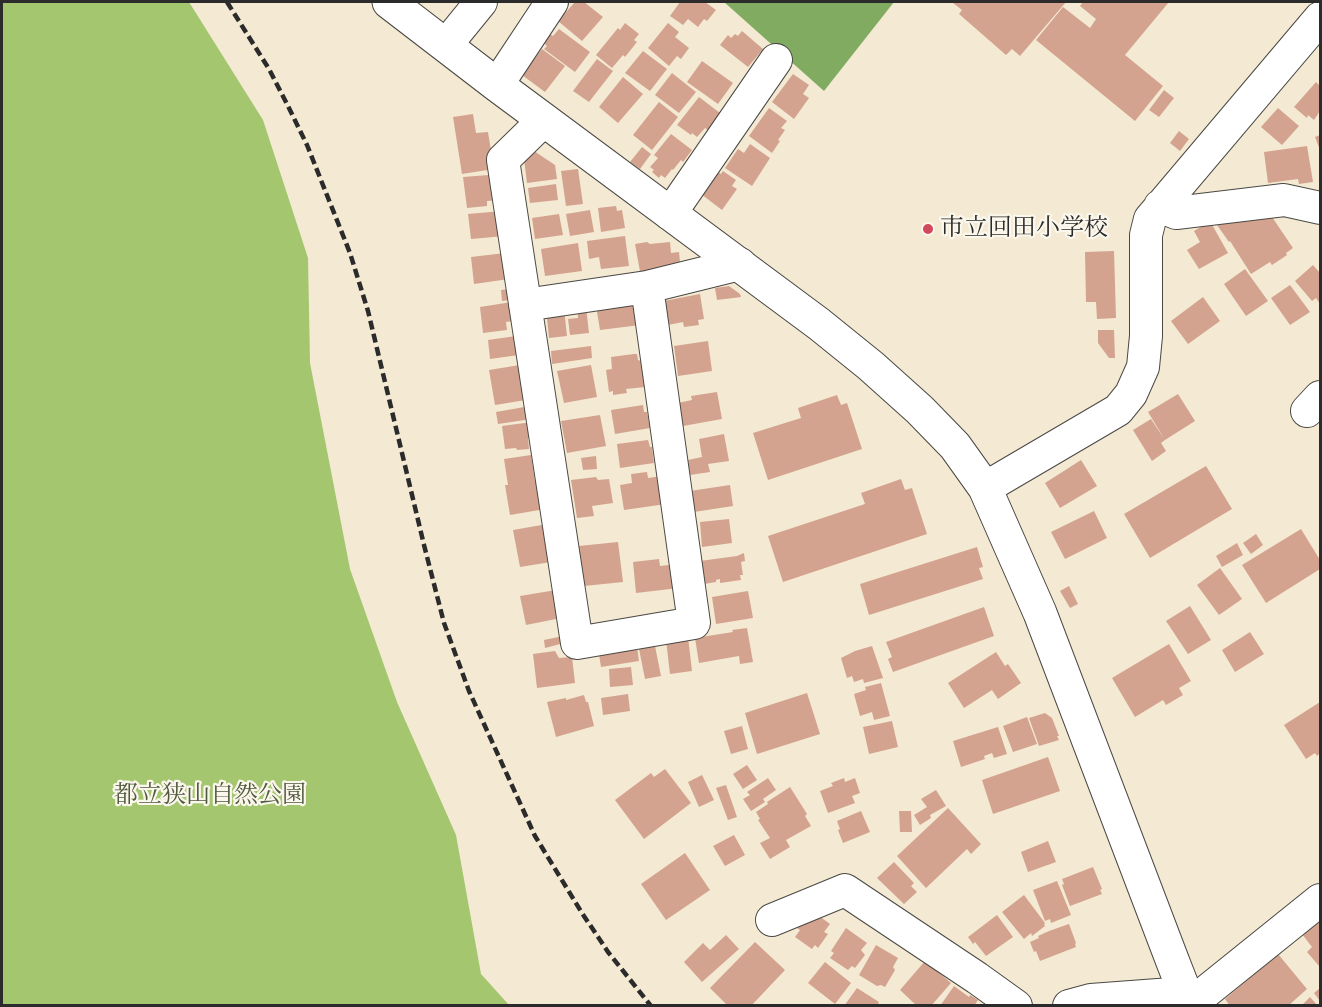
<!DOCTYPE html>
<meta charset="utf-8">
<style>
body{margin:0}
#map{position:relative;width:1322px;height:1007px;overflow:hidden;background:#f4e9d2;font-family:"Gentium Book Plus",serif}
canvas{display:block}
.frame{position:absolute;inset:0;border:3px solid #2b2b2b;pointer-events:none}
</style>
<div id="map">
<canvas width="1322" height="1007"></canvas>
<div class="frame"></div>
</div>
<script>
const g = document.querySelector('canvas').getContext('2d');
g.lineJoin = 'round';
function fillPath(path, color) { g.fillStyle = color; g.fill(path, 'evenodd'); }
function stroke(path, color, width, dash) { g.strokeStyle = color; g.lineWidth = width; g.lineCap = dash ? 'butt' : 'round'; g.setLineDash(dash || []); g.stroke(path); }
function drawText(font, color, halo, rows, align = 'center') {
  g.font = font + ' "Gentium Book Plus","Noto Serif JP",serif'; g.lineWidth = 4.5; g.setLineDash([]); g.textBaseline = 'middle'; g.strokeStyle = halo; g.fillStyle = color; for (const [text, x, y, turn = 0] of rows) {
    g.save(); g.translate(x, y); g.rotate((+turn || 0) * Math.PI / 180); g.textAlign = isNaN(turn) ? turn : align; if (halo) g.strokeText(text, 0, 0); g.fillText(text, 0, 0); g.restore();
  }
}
fillPath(new Path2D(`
 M2,2H189L263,120L308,258L310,363L350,569L397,702L456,835L481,974L509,1005H2Z`), '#a3c66f');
fillPath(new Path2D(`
 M724,2H894L824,91Z`), '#82ab62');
fillPath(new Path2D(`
 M575,2H584L603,17L582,41L558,21Z
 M680,2H705L716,10L707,21L704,19L698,27L688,19L683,25L670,16Z
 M955,2H1066L1020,56L1012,49L1006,55L959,14L962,10L953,3Z
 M1083,2H1169L1125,55L1163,86L1135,121L1036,40L1063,7L1090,28L1096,19L1080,6Z
 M625,23L639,34L634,40L637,42L625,57L623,55L612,68L596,55L618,28L620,30Z
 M668,23L679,32L675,37L689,48L681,59L677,56L669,66L648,48Z
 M559,29L590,52L575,72L544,49L547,46L544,43L550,34L553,36Z
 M742,31L763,49L748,67L720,45L728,35L731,38L735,34L738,36Z
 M542,49L565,66L545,92L522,75Z
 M643,51L667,69L650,91L625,73Z
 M597,59L613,71L589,102L573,91Z
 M702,61L733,83L718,104L687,82Z
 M672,73L696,92L679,113L655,95Z
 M793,74L809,85L803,94L809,98L794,119L772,102Z
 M623,77L643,94L618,123L599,107Z
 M1316,82L1320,86V111L1314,120L1308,115L1307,118L1294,107Z
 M1164,90L1174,98L1159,117L1149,110Z
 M699,97L720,113L716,118L718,119L709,131L705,128L697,137L692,133L691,135L677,125Z
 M659,102L678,117L652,150L633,135Z
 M769,108L787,121L781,128L785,130L778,140L780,141L772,153L749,136Z
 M1278,108L1299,126L1282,145L1261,127Z
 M473,114L476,133L488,132L494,169L462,174L453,117Z
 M1179,131L1189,139L1180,151L1170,143Z
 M671,134L692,150L683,162L681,160L673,170L672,169L665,178L661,175L659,178L652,172L654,170L650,167L658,158L654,155Z
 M1320,135V150L1315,137Z
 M750,144L770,158L752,186L725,168L738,149L744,153Z
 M1307,146L1313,182L1299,184L1298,179L1268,183L1264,152Z
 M642,147L651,154L640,169L630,162Z
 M523,151H534L555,165L557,179L527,183Z
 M578,169L583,204L566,206L561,171Z
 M723,171L736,180L732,186L737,189L722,210L701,194L718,172L721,174Z
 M501,174L504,200L487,201V206L467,208L463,177Z
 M556,184L558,200L530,203L528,188Z
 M616,206L617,211L622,210L625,228L601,232L598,208Z
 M590,210L594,232L570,236L566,214Z
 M502,211L505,236L471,239L468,214Z
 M559,214L563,235L535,239L532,218Z
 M1270,214L1293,248L1286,253L1287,255L1272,265L1270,262L1251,274L1230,241L1229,242L1217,225L1228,218Z
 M1210,221L1228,253L1199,269L1187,250L1200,242L1194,231Z
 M625,236L629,266L601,269L599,257L589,259L587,241Z
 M647,242L650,244L670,242L671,253L679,252L681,272L641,277L635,244Z
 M578,243L582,271L545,276L541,249Z
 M1114,251L1116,318L1097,319L1096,302H1086L1085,252Z
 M505,253L509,279L474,284L471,257Z
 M1313,265L1320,273V304L1316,298L1312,301L1295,281Z
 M1245,269L1268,301L1246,316L1224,284Z
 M1290,285L1310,312L1290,325L1271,298Z
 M729,286L740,294L741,297L717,300L715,288Z
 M516,288L518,299L502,301L501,290Z
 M700,294L704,319L698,320L699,325L684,327L683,322L668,325L664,301Z
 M1203,297L1220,321L1188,344L1171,321Z
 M518,301L520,320L506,322L507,330L483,333L480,307Z
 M637,304L640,325L600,330L596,306Z
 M577,307H586L589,333L570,335L568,319L578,318Z
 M564,308L567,336L549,338L547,318L553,317L552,310Z
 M1098,330H1114L1115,358H1109L1098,343Z
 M523,335L526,354L490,359L488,340Z
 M708,341L712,371L678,376L674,346Z
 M591,346L592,358L552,364L551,351Z
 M634,354H637L638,360L641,361L645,387L626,389L627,393L613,395V391L609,392L606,370L612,369L611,357Z
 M526,364L532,399L495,405L489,370Z
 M591,365L597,397L564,403L557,371Z
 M717,392L722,419L683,426L678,403L692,400L691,396Z
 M1178,394L1195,421L1165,440L1148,412Z
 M837,395L841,405L847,403L862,449L768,480L753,433L801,418L798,408Z
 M643,405L644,412H647L650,428L615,434L611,410Z
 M530,406L532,419L498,424L496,412Z
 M600,415L606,446L567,453L561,421Z
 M1151,419L1165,440L1161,443L1166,451L1152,461L1133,430Z
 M532,422L533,437L528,438L529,449L517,450L516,448L505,449L502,426Z
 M724,434L729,461L708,464L710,472L690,475L688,460L702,457L699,439Z
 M648,440L650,447H652L654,463L620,468L617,444Z
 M531,455L535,481L547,479L551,508L510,515L505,485H508L504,459Z
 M596,456L597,469L583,470L581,458Z
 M1081,460L1097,486L1060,508L1045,483Z
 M1206,466L1232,509L1150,558L1124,514Z
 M647,472L648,478L662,476L666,504L624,510L620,485L632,483L631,474Z
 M596,477L598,480L609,479L613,503L592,506L594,516L577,518L571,480Z
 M901,479L905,490L912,488L927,534L783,582L768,536L865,504L861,493Z
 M730,485L733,506L694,512L690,491Z
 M1094,511L1107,538L1065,559L1051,532Z
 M729,519L732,543L702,547L700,522Z
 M553,523L557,561L520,567L513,530Z
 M1301,529L1320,560V569L1266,603L1242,565Z
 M1256,534L1263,545L1251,554L1243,543Z
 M618,542L623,582L584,586L579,546Z
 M1237,543L1243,555L1222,567L1216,556Z
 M977,547L983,567L979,568L983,579L869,615L860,584Z
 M744,553L745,561L741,562L743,575H740L741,580L720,583V579L716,580V582L704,584L700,561L737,556Z
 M659,559L660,566L677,564L679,588L636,593L633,562Z
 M1220,568L1242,599L1219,615L1197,585Z
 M1069,586L1078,604L1070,608L1060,591Z
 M556,590L561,618L526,625L520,596Z
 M748,591L753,618L716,624L712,597Z
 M1190,606L1211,640L1188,654L1166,621Z
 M984,607L994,636L893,672L888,659L892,657L886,642Z
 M747,628L753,662L740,664L739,656L699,663L695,638L733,632L732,630Z
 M1250,632L1264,654L1235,672L1222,650Z
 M563,636L564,643L545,648L544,640Z
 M688,637L692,671L670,674L666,640Z
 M636,640L639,661L601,667L598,648Z
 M1169,644L1191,681L1179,688L1183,695L1166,705L1163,700L1135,717L1112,678Z
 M655,646L661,676L645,679L639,649Z
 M872,646L883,678L864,683L863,679L854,682L852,676L847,678L841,658L855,651Z
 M555,651L559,658L572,657L575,683L537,688L533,654Z
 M996,652L1005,666L1008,664L1021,683L998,699L992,690L964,708L948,683Z
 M631,667L633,685L610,687L609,669Z
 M881,683L890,716L874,720L872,712L860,716L854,694L866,690L865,687Z
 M807,693L820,734L757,754L745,713Z
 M628,694L630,711L603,715L601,698Z
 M584,695L586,702H588L594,726L556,737L547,702L566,698V700Z
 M1320,702V753L1317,756L1315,753L1306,759L1284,725Z
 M1045,713L1052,718L1059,736H1057L1059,740L1039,746L1029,718Z
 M1027,717L1037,744L1013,752L1003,726Z
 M892,721L898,747L869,754L863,727Z
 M742,726L748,749L731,754L724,731Z
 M998,727L1007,754L994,758L992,753L984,756L985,759L961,767L953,741Z
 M1048,757L1060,791L993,814L982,780Z
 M747,765L757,780L743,789L733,774Z
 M665,769L691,803L644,839L615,800L651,773L654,777Z
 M702,775L714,800L699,807L688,782Z
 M768,778L776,790L763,799L765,802L751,811L743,799L750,795L747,792Z
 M844,778L845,782L855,778L860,793L852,796L855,803L828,813L820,791L833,786L831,783Z
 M726,785L737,817L728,820L716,788Z
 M790,787L807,814L805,816L811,826L786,840L790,847L770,859L760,843L770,838L758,820L760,819L756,812L768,804L767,802Z
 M936,790L946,806L930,815L931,818L920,825L914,815L927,807L921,799Z
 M948,808L981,844L971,854L967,849L926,888L897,856Z
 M861,811L870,832L843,843L838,830L840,829L837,821Z
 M899,811H911L912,832H900Z
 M734,835L745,855L725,866L713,846Z
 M1048,841L1056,862L1028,872L1021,852Z
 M685,853L710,890L666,920L641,884Z
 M894,862L914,883L911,886L917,892L904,904L877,878Z
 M1093,867L1102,889L1100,890L1102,894L1070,906L1062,885L1064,884L1062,879Z
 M1057,881L1071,915L1051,923L1050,919L1045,921L1033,890Z
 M1024,895L1045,923L1044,924L1045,926L1032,936L1031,933L1024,939L1002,912Z
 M811,910L830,924L824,932L828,934L818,948L815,945L812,949L795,937L800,930L797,928Z
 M997,915L1013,937L986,956L975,942L973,944L968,937Z
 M1320,919V965L1319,966L1307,952L1312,947L1302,934Z
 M1069,924L1076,943L1075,944L1076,947L1040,961L1036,951L1034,952L1030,942L1039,938L1038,936L1049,931Z
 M846,928L867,943L861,950L865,955L855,968L852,966L848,970L830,958L834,953L831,951Z
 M726,935L739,949L702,982L684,962L703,943L710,950Z
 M755,942L785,970L751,1006H728L710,988Z
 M876,945L898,958L893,967L895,970L885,987L881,985L877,986L859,975Z
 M1278,954L1307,989L1288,1006H1230L1225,999Z
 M925,961L951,983L931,1006H917L900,990Z
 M825,962L851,983L835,1004L808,983Z
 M954,986L969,997L970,995L978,1000L974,1006H940Z
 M857,988L879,1002L877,1006H844Z
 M1320,988V1001L1314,993Z
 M1310,997L1318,1006H1301Z`), '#d3a38f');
const street = new Path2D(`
 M446,45L481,2
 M497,85L552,2
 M544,120L503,160L577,643L694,623L647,287
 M1160,206L1176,213L1284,200L1320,208
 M670,214L776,60
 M525,305L647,287L740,264
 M1307,411L1320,397
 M985,488L1118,410L1131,394L1143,367L1146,336V235L1150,219L1320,18
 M772,920L845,890L977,978L1016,1006
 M1192,1003L1320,900
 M1069,1006L1091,1000L1185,993`);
const secondary = new Path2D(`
 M389,2L497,85L819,324L871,366L920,410L955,446L985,488L1040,613L1171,957L1185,993L1194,1006`);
stroke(street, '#494844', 34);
stroke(secondary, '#494844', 35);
stroke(street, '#fff', 32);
stroke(secondary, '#fff', 33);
stroke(new Path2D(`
 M227,2L269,69L288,106L307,145L350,253L368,311L424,545L444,623L469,691L535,836L582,913L608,952L651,1006`), '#2b2b2b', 4.5, [9, 4.5]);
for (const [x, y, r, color] of [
 [928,229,6,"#d1495b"]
]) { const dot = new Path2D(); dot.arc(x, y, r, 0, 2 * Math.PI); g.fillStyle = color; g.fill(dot); stroke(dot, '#fbf7ec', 2); }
drawText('24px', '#2b2b2b', '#fbf7ec', [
 ["市立回田小学校",940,229]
], 'left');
drawText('24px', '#4f5a3f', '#fbf7ec', [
 ["都立狭山自然公園",210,796]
]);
</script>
